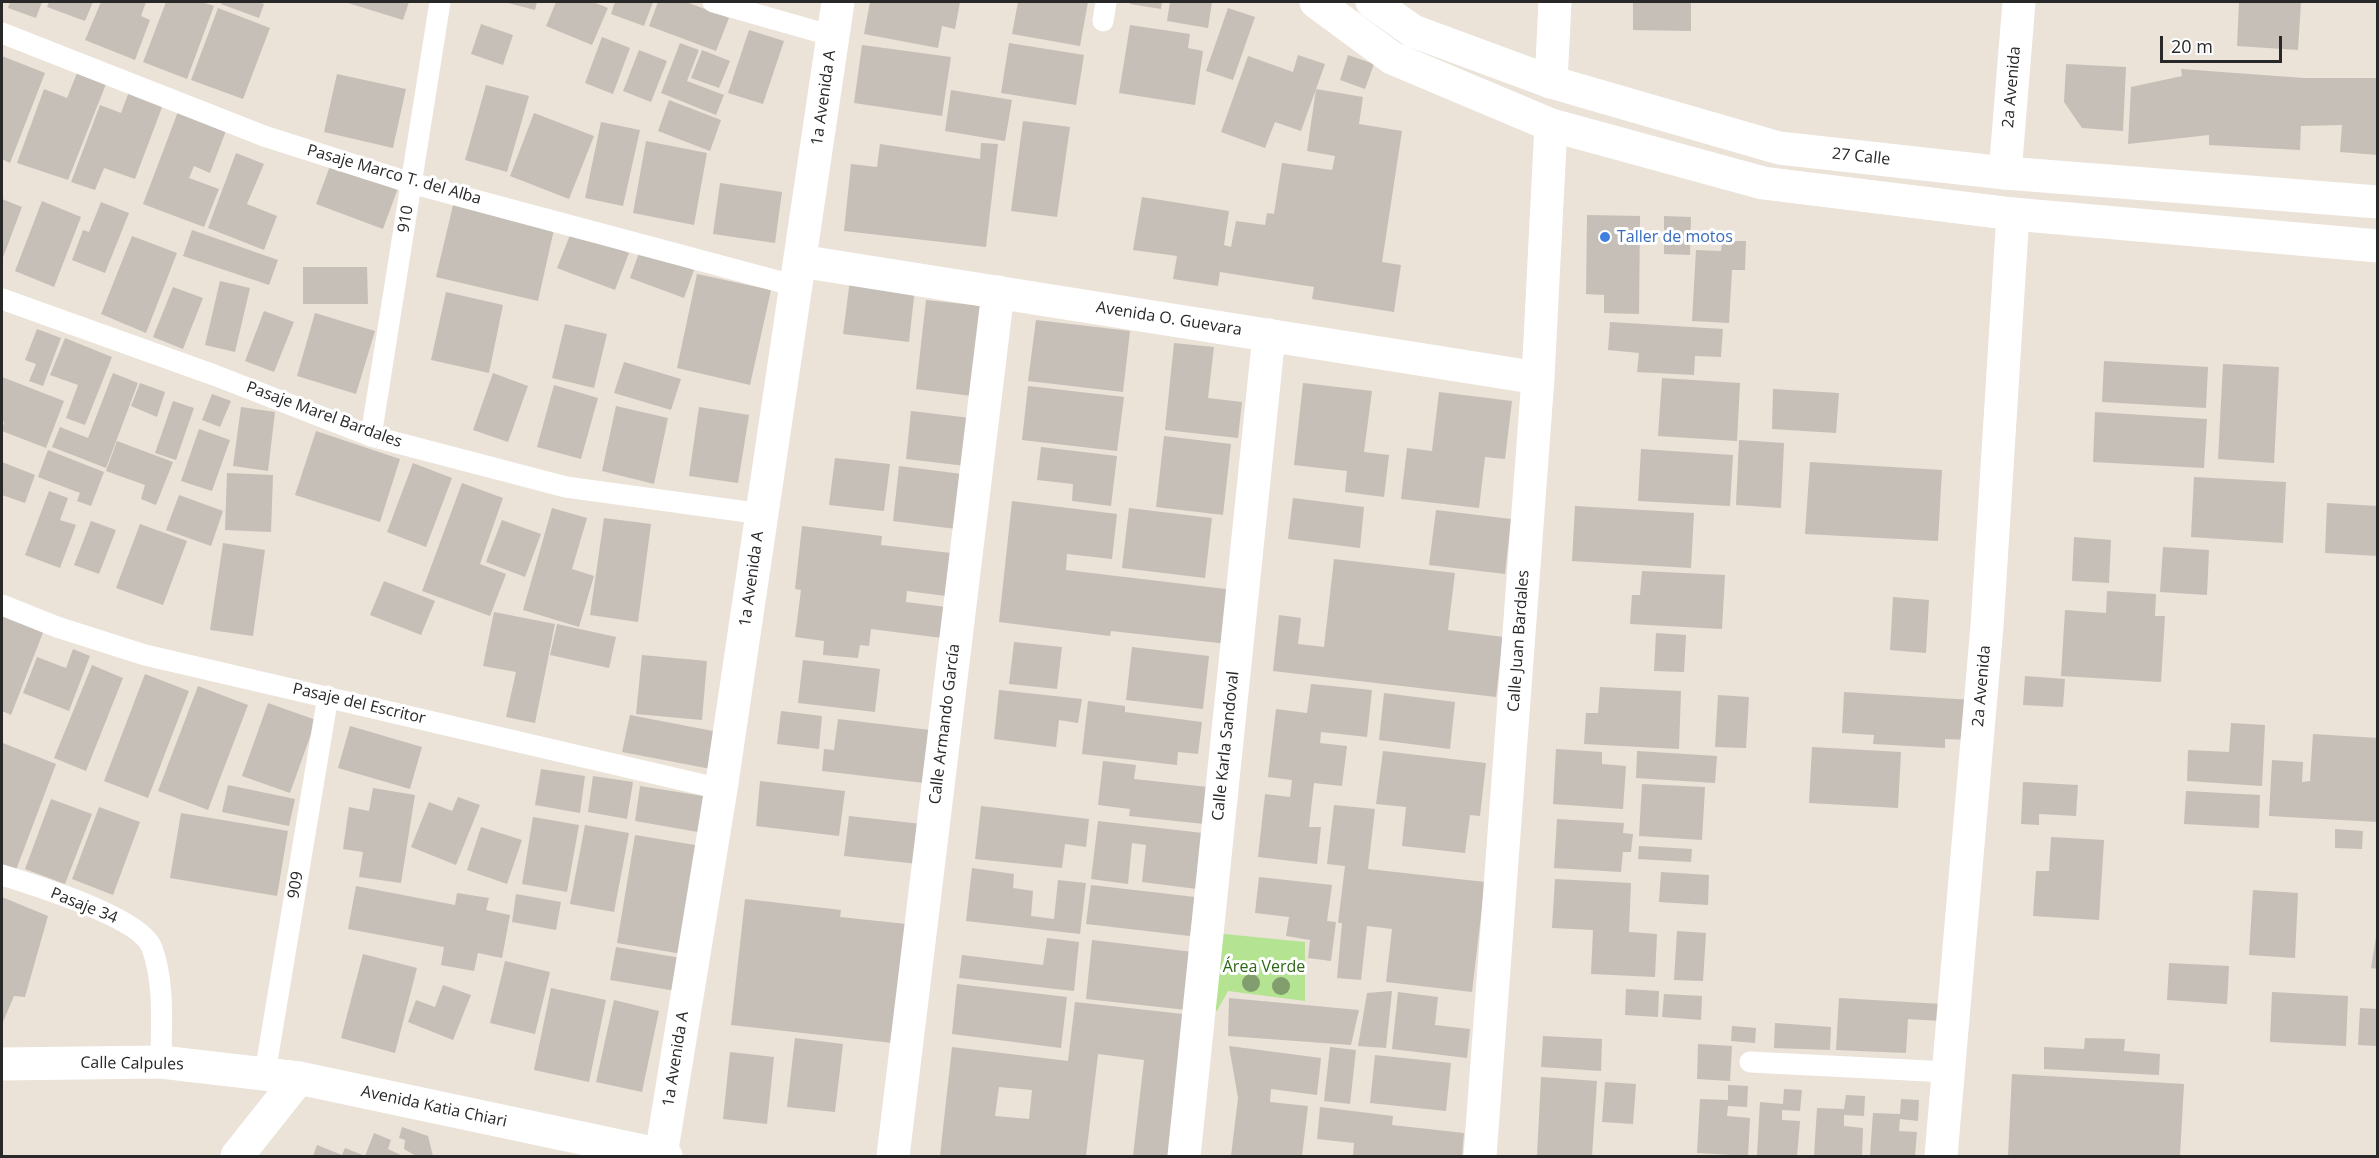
<!DOCTYPE html>
<meta charset="utf-8">
<style>
body{margin:0}
#map{position:relative;width:2379px;height:1158px;overflow:hidden;background:#ebe2d8;font-family:"Open Sans",sans-serif}
canvas{display:block}
.frame{position:absolute;inset:0;border:3px solid #282828;pointer-events:none}
.scale{position:absolute;left:2160px;top:36px;width:122px;height:27px;box-sizing:border-box;border:3px solid #282828;border-top:0;padding-left:8px;font-size:18px;line-height:21px;white-space:nowrap;color:#282828;-webkit-text-stroke:4px #fff;paint-order:stroke}
</style>
<div id="map">
<canvas width="2379" height="1158"></canvas>
<div class="frame"></div>
<div class="scale">20 m</div>
</div>
<script>
const g = document.querySelector('canvas').getContext('2d');
g.lineJoin = 'round';
function fillPath(path, color) { g.fillStyle = color; g.fill(path, 'evenodd'); }
function stroke(path, color, width, dash) { g.strokeStyle = color; g.lineWidth = width; g.lineCap = dash ? 'butt' : 'round'; g.setLineDash(dash || []); g.stroke(path); }
function drawText(font, color, halo, rows, align = 'center') {
  g.font = font + ' "Open Sans",sans-serif'; g.lineWidth = 6; g.setLineDash([]); g.textBaseline = 'middle'; g.strokeStyle = halo; g.fillStyle = color; for (const [text, x, y, turn = 0] of rows) {
    g.save(); g.translate(x, y); g.rotate((+turn || 0) * Math.PI / 180); g.textAlign = isNaN(turn) ? turn : align; if (halo) g.strokeText(text, 0, 0); g.fillText(text, 0, 0); g.restore();
  }
}
fillPath(new Path2D(`
 M1204,932L1305,942V1001L1228,991L1217,1011L1193,1004Z`), '#b4e492');
fillPath(new Path2D(`
 M10,2H42L36,18L8,8Z
 M49,2H93L85,21L47,7Z
 M101,2H146L141,16L150,20L135,60L85,40Z
 M166,2H202L214,6L187,79L143,62Z
 M222,2H258L264,4L259,18L221,4Z
 M345,2H409L403,20Z
 M504,2H537L535,10Z
 M556,2H593L608,8L592,45L546,26Z
 M615,2H653L644,26L611,14Z
 M658,2H686L729,18L716,51L649,26Z
 M870,2H960L955,29L942,26L938,48L864,34Z
 M1018,2H1088L1080,46L1012,34Z
 M1130,2H1162L1161,9L1130,4Z
 M1170,2H1212L1208,28L1167,21Z
 M1633,2H1691V31L1633,30Z
 M2239,2H2301L2298,50L2237,46Z
 M218,8L270,28L243,99L191,80Z
 M1228,8L1255,17L1233,80L1206,71Z
 M481,24L513,35L503,65L471,54Z
 M1130,25L1190,34L1188,48L1203,51L1195,105L1119,93Z
 M749,30L784,41L763,104L728,93Z
 M602,37L630,48L613,94L585,83Z
 M680,43L699,50L687,81L724,95L716,115L661,93Z
 M1009,43L1084,55L1076,105L1001,93Z
 M862,45L951,57L942,116L854,103Z
 M639,50L667,61L651,102L623,91Z
 M702,50L730,61L719,88L691,78Z
 M1298,55L1325,64L1301,131L1275,122L1265,148L1221,132L1248,56L1293,72Z
 M1348,55L1374,64L1365,89L1340,80Z
 M2,56L45,73L10,163L2,159Z
 M2066,64L2126,67L2123,131L2082,128L2064,102Z
 M2181,69L2304,78H2378V155L2340,152L2342,125L2301,126L2300,150L2209,145V135L2128,144L2131,87L2182,76Z
 M77,73L106,84L68,180L17,163L44,89L67,98Z
 M337,74L406,89L393,148L324,132Z
 M486,85L529,96L507,172L465,160Z
 M130,89L164,102L135,179L104,168L95,190L71,182L100,105L121,113Z
 M1316,89L1363,97L1359,124L1402,131L1382,262L1401,265L1394,312L1312,299L1314,287L1220,272L1218,286L1173,279L1177,256L1133,250L1142,197L1229,211L1224,245L1231,247L1236,221L1265,225L1267,213L1274,214L1282,163L1332,170L1335,156L1307,151Z
 M951,90L1012,100L1005,141L945,131Z
 M669,100L721,120L710,151L658,131Z
 M179,109L227,128L210,173L194,166L189,178L219,189L204,227L143,204Z
 M534,113L594,136L569,199L510,176Z
 M1023,121L1070,127L1057,217L1011,211Z
 M601,122L640,130L623,206L585,198Z
 M646,141L707,153L694,225L633,213Z
 M981,143L998,144L986,247L844,231L851,164L877,167L880,144L980,159Z
 M236,153L264,164L247,204L277,216L264,250L208,228Z
 M334,155L401,180L383,229L316,204Z
 M720,183L782,192L775,243L713,234Z
 M2,199L22,207L2,260Z
 M42,201L81,217L54,287L15,271Z
 M454,201L555,225L538,301L436,277Z
 M101,202L129,213L105,273L72,260L83,230L89,232Z
 M1587,215L1640,216L1639,314L1604,313V295L1586,294Z
 M1664,216L1691,217L1690,255L1664,254Z
 M192,230L278,260L269,285L183,256Z
 M572,230L629,253L615,290L557,268Z
 M132,236L177,253L146,333L101,314Z
 M1722,241H1746L1745,270H1732L1729,323L1692,321L1696,250L1721,251Z
 M640,250L694,270L684,298L630,278Z
 M303,267H367L368,304H303Z
 M697,274L771,290L750,385L677,368Z
 M850,280L915,288L909,342L843,334Z
 M220,281L250,288L235,352L205,345Z
 M173,287L203,298L183,349L153,337Z
 M446,292L503,305L489,373L431,360Z
 M926,300L982,306L972,396L916,389Z
 M264,311L294,322L274,372L245,361Z
 M315,313L375,331L356,394L297,376Z
 M1036,320L1130,331L1123,392L1028,381Z
 M1610,322L1723,329L1721,357L1695,356L1694,375L1637,372L1639,353L1608,350Z
 M565,324L607,334L594,388L552,378Z
 M37,329L61,338L43,386L29,381L36,364L25,360Z
 M65,338L112,357L85,425L66,418L78,385L50,375Z
 M1174,343L1214,347L1208,398L1242,402L1238,438L1165,430Z
 M2104,361L2208,367L2206,408L2102,402Z
 M624,362L681,379L671,410L614,393Z
 M2223,364L2279,367L2274,463L2218,459Z
 M113,373L138,383L106,468L52,447L60,427L88,438Z
 M493,373L528,386L508,442L473,430Z
 M2,377L64,401L46,448L2,431L4,422L2,421Z
 M1662,378L1740,383L1737,441L1658,436Z
 M140,383L165,392L157,417L131,406Z
 M1303,383L1372,391L1364,452L1389,455L1384,497L1345,492L1347,471L1294,465Z
 M554,385L598,398L581,459L537,447Z
 M1028,386L1124,397L1117,451L1022,440Z
 M1773,389L1839,393L1836,433L1772,429Z
 M1439,392L1512,401L1505,459L1485,457L1479,508L1401,499L1407,448L1432,451Z
 M212,394L231,401L220,427L202,420Z
 M173,401L194,408L176,460L155,453Z
 M616,406L668,418L654,484L602,471Z
 M241,407L275,412L268,471L233,466Z
 M699,407L749,415L738,483L689,476Z
 M911,411L971,418L966,466L906,459Z
 M2095,412L2207,419L2204,468L2093,462Z
 M199,429L230,440L212,491L181,481Z
 M316,431L400,459L380,522L295,495Z
 M1164,436L1231,444L1223,515L1156,507Z
 M1739,440L1784,443L1781,508L1736,505Z
 M117,441L173,462L156,505L141,499L145,485L106,471Z
 M1041,447L1117,456L1111,506L1072,501L1073,484L1037,480Z
 M1641,449L1733,455L1730,506L1638,501Z
 M48,450L104,472L91,506L77,501L80,493L38,477Z
 M835,458L890,464L884,511L829,505Z
 M2,462L35,475L25,503L2,495Z
 M1810,462L1942,470L1938,541L1805,534Z
 M413,463L452,478L426,547L387,532Z
 M899,466L962,474L956,529L893,521Z
 M227,473L273,475L271,532L225,530Z
 M2194,477L2286,482L2283,543L2191,537Z
 M462,483L503,498L480,564L506,574L490,616L422,591Z
 M49,491L68,498L60,520L76,525L60,568L25,555Z
 M179,495L223,511L211,546L166,530Z
 M1293,498L1364,507L1360,548L1288,539Z
 M1012,501L1117,514L1112,559L1067,554L1066,570L1234,590L1228,644L1111,631L1110,636L999,622Z
 M2327,503L2378,506V556L2325,553Z
 M1575,506L1694,513L1691,568L1572,561Z
 M552,508L587,518L572,569L594,576L579,627L523,610Z
 M1129,508L1212,518L1205,578L1122,568Z
 M1436,510L1511,519L1505,574L1429,565Z
 M604,518L651,524L638,622L590,615Z
 M502,520L541,534L525,577L486,562Z
 M91,521L116,530L99,574L74,565Z
 M140,524L187,541L163,605L116,588Z
 M802,526L882,536L881,545L951,553L946,596L907,591L906,602L946,607L942,638L871,629L869,646L860,645L858,658L823,655L824,641L795,637L801,590L795,589Z
 M2074,537L2111,540L2109,583L2072,581Z
 M223,543L265,550L253,636L210,630Z
 M2163,547L2209,550L2207,595L2160,592Z
 M1334,559L1455,573L1448,630L1503,637L1496,697L1273,671L1279,615L1301,618L1298,644L1324,647Z
 M1642,571L1725,575L1722,629L1630,624L1632,595H1640Z
 M384,581L435,601L421,635L370,615Z
 M2107,591L2156,594L2155,616H2165L2161,682L2061,676L2065,610L2106,613Z
 M1893,597L1929,600L1926,653L1890,650Z
 M494,612L555,624L535,723L506,717L516,672L483,666Z
 M2,615L44,630L11,715L2,711Z
 M557,624L616,637L609,668L550,655Z
 M1656,633L1686,635L1684,672L1654,671Z
 M1014,642L1062,647L1057,689L1009,684Z
 M1132,647L1209,656L1203,709L1126,700Z
 M73,649L90,656L69,711L23,693L37,657L66,668Z
 M642,655L707,661L702,720L636,714Z
 M803,660L880,669L875,712L798,703Z
 M92,665L123,678L86,771L54,758Z
 M145,674L189,691L148,798L104,781Z
 M2025,676L2065,679L2063,707L2023,705Z
 M1311,684L1372,690L1367,737L1321,732L1320,743L1347,746L1342,786L1314,783L1309,827H1321L1317,864L1258,857L1265,794L1290,797L1292,780L1268,777L1276,709L1307,713Z
 M198,686L248,705L208,810L158,791Z
 M1600,687L1681,691L1679,749L1584,744L1586,713H1598Z
 M999,690L1082,699L1078,723L1059,720L1056,747L994,739Z
 M1844,692L1973,700L1971,740L1945,739V748L1873,744L1874,735L1842,733Z
 M1384,693L1455,702L1450,749L1379,740Z
 M1718,695L1749,697L1746,748L1715,747Z
 M1088,701L1125,706V712L1202,722L1198,754L1178,752L1177,765L1082,754Z
 M268,703L316,720L290,793L242,776Z
 M781,711L822,716L819,749L777,744Z
 M630,715L718,732L711,769L622,752Z
 M838,719L930,730L924,783L822,771L824,749L834,750Z
 M2231,723L2265,725L2262,786L2187,781L2188,750L2229,752Z
 M350,726L422,747L410,789L338,768Z
 M2313,734L2378,738V822L2269,816L2272,760L2303,762L2302,782L2310,781Z
 M3,743L56,764L16,870L2,864Z
 M1812,747L1901,752L1898,808L1809,803Z
 M1556,749L1602,752V764L1626,766L1623,809L1553,804Z
 M1383,751L1486,763L1480,816L1470,815L1465,853L1402,846L1406,807L1376,804Z
 M1637,751L1717,756L1715,783L1636,778Z
 M1103,761L1136,765L1134,779L1208,787L1204,824L1129,816L1130,809L1098,805Z
 M541,769L585,776L580,813L535,805Z
 M593,776L633,782L627,819L588,812Z
 M760,781L845,791L839,836L756,826Z
 M2023,782L2078,785L2076,816L2039,814V825L2021,824Z
 M1642,784L1705,787L1702,840L1639,836Z
 M228,785L295,799L289,826L222,812Z
 M640,786L703,796L698,832L635,821Z
 M373,788L415,795L401,883L359,877L363,852L343,849L349,807L369,811Z
 M2186,791L2260,795L2259,828L2184,824Z
 M458,797L480,805L456,865L411,847L429,802L452,811Z
 M51,799L92,814L65,884L25,869Z
 M1334,805L1375,809L1368,869L1485,882L1472,992L1386,982L1392,929L1367,926L1361,980L1337,978L1342,923H1338L1345,866L1327,864Z
 M981,806L1089,819L1086,847L1065,844L1062,868L975,859Z
 M99,807L140,822L113,895L72,879Z
 M181,813L288,831L277,896L170,878Z
 M849,816L922,824L918,864L844,856Z
 M533,817L579,825L567,892L522,884Z
 M1557,819L1624,823L1623,833L1633,834L1631,852H1623L1621,872L1554,868Z
 M1098,821L1203,833L1197,889L1142,882L1146,845L1132,843L1128,884L1091,879Z
 M585,825L629,833L614,912L570,904Z
 M481,827L522,840L507,884L467,870Z
 M2335,829L2363,831L2362,849L2335,848Z
 M635,835L701,846L682,954L617,943Z
 M2051,837L2104,840L2099,920L2033,916L2036,871H2049Z
 M1639,846L1692,849L1691,862L1638,859Z
 M972,868L1014,874L1013,888L1033,891L1031,916L1054,919L1058,880L1086,883L1080,934L966,921Z
 M1661,872L1709,875L1708,905L1659,902Z
 M1259,877L1332,885L1327,921L1336,922L1331,961L1308,958L1310,940L1286,936L1289,917L1255,913Z
 M1555,879L1631,883L1629,932L1657,934L1655,977L1591,974L1593,930L1552,928Z
 M1091,885L1195,897L1190,936L1086,924Z
 M356,886L455,905L457,893L489,898L486,910L510,915L502,958L478,953L474,971L441,965L444,947L348,929Z
 M2253,890L2298,893L2295,958L2249,955Z
 M516,894L561,902L556,930L512,922Z
 M2,897L48,916L25,997L14,996L3,1022Z
 M745,899L841,910L840,917L916,925L902,1044L731,1025Z
 M1677,931L1706,933L1703,981L1674,980Z
 M2376,937H2378V969L2371,968Z
 M1047,938L1079,942L1074,991L959,978L962,955L1043,965Z
 M1092,940L1193,952L1187,1010L1086,999Z
 M616,947L681,958L676,991L610,980Z
 M363,954L417,968L395,1053L341,1038Z
 M505,961L550,972L535,1034L490,1023Z
 M2169,963L2229,966L2227,1004L2167,1000Z
 M957,984L1067,997L1061,1048L952,1034Z
 M443,985L471,995L453,1040L408,1022L416,1000L435,1007Z
 M551,988L606,1000L589,1082L534,1070Z
 M1626,989L1659,991L1658,1017L1625,1015Z
 M1392,991L1386,1048L1358,1046L1367,993Z
 M1398,992L1438,997L1435,1025L1470,1029L1467,1058L1392,1049Z
 M2272,992L2348,996L2346,1046L2270,1042Z
 M1664,994L1702,996L1701,1020L1662,1017Z
 M1229,998L1359,1010L1351,1045L1228,1036Z
 M1839,998L1942,1004L1941,1021L1908,1019L1906,1053L1836,1050Z
 M614,1000L659,1011L642,1092L596,1082Z
 M1075,1002L1183,1014L1179,1156H1133L1144,1060L1098,1054L1086,1156H940L952,1047L1068,1061ZM999,1087L1032,1090L1029,1119L995,1116Z
 M2360,1008L2378,1009V1046L2358,1045Z
 M1775,1023L1831,1027L1830,1050L1774,1048Z
 M1732,1026L1756,1028L1755,1043L1731,1041Z
 M1543,1036L1602,1039L1601,1071L1541,1067Z
 M795,1038L843,1044L835,1112L787,1107Z
 M2085,1038L2125,1039L2124,1051L2160,1054L2159,1075L2044,1069V1047L2084,1049Z
 M1698,1044L1732,1046L1730,1081L1697,1079Z
 M1229,1046L1321,1058L1317,1095L1271,1089L1270,1102L1308,1106L1302,1156H1231L1238,1098Z
 M1330,1047L1356,1050L1350,1104L1324,1101Z
 M730,1052L774,1057L767,1124L723,1119Z
 M1375,1055L1451,1063L1446,1111L1370,1103Z
 M2012,1074L2184,1084L2180,1156H2008Z
 M1541,1077L1597,1081L1592,1156L1537,1155Z
 M1605,1082L1636,1084L1633,1124L1602,1122Z
 M1728,1085L1748,1086L1747,1107L1728,1106L1727,1116L1750,1118L1748,1156L1697,1153L1700,1099L1728,1100Z
 M1784,1089L1802,1090L1800,1111L1782,1110V1120L1800,1121L1797,1156L1757,1155L1760,1102L1783,1104Z
 M1846,1095L1865,1096L1864,1116L1844,1115V1126L1863,1128L1862,1156H1814L1817,1108L1844,1109Z
 M1901,1099L1919,1100L1918,1121L1900,1119L1899,1131L1917,1132L1915,1156H1870L1873,1113L1900,1114Z
 M1320,1107L1393,1116L1392,1125L1464,1133L1462,1156H1353L1354,1143L1317,1139Z
 M402,1127L428,1136L433,1156H416L404,1149L405,1140L399,1138Z
 M374,1133L391,1140L388,1149L403,1156H313L317,1145L342,1155L345,1148L365,1156Z`), '#c6bfb8');
stroke(new Path2D(`
 M713,2L833,36
 M1103,21L1106,2
 M2,33L264,136L411,183L796,286
 M2,299L214,375L371,436L566,487L762,514
 M371,436L440,2
 M2,605L57,627L145,655L721,789
 M2,875C33,885 141,917 152,948C165,984 161,1025 161,1062
 M1750,1062L1948,1072
 M265,1073L328,696`), '#fff', 21);
stroke(new Path2D(`
 M1551,82L1555,2
 M2005,173L2019,2
 M800,261L1538,378
 M2,1064L161,1062L299,1078L666,1156
 M661,1155L721,789L838,2
 M237,1156L299,1078
 M893,1156L998,292
 M1184,1156L1269,335
 M1480,1156L1538,378L1551,125
 M1941,1156L1987,626L2013,214`), '#fff', 33);
stroke(new Path2D(`
 M1316,2L1392,58L1551,125L1763,183L2013,214L2378,246
 M1372,2L1413,31L1551,82L1779,148L2005,173L2378,202`), '#fff', 33);
g.fillStyle = '#829e6e';
for (const [x, y] of [
 [1251,983],
 [1281,986]
]) { g.beginPath(); g.arc(x, y, 9, 0, 2 * Math.PI); g.fill(); }
for (const [x, y, r, color] of [
 [1605,237,6,"#3f7fe0"]
]) { const dot = new Path2D(); dot.arc(x, y, r, 0, 2 * Math.PI); g.fillStyle = color; g.fill(dot); stroke(dot, '#fff', 2); }
drawText('16px', '#282828', '#fff', [
 ["2a Avenida",2012,87,-85],
 ["1a Avenida A",824,98,-82],
 ["27 Calle",1861,157,6],
 ["Pasaje Marco T. del Alba",394,175,16],
 ["910",406,219,-81],
 ["Avenida O. Guevara",1169,319,9],
 ["Pasaje Marel Bardales",324,415,20],
 ["1a Avenida A",752,579,-82],
 ["Calle Juan Bardales",1519,641,-86],
 ["2a Avenida",1982,686,-85],
 ["Pasaje del Escritor",359,704,13],
 ["Calle Armando García",945,724,-83],
 ["Calle Karla Sandoval",1226,746,-84],
 ["909",296,885,-81],
 ["Pasaje 34",84,906,22],
 ["1a Avenida A",676,1059,-81],
 ["Calle Calpules",132,1064,1],
 ["Avenida Katia Chiari",434,1107,12]
]);
drawText('16px', '#366cbe', '#fff', [
 ["Taller de motos",1617,237]
], 'left');
drawText('16px', '#2d6617', '#fff', [
 ["Área Verde",1264,967]
]);
</script>
